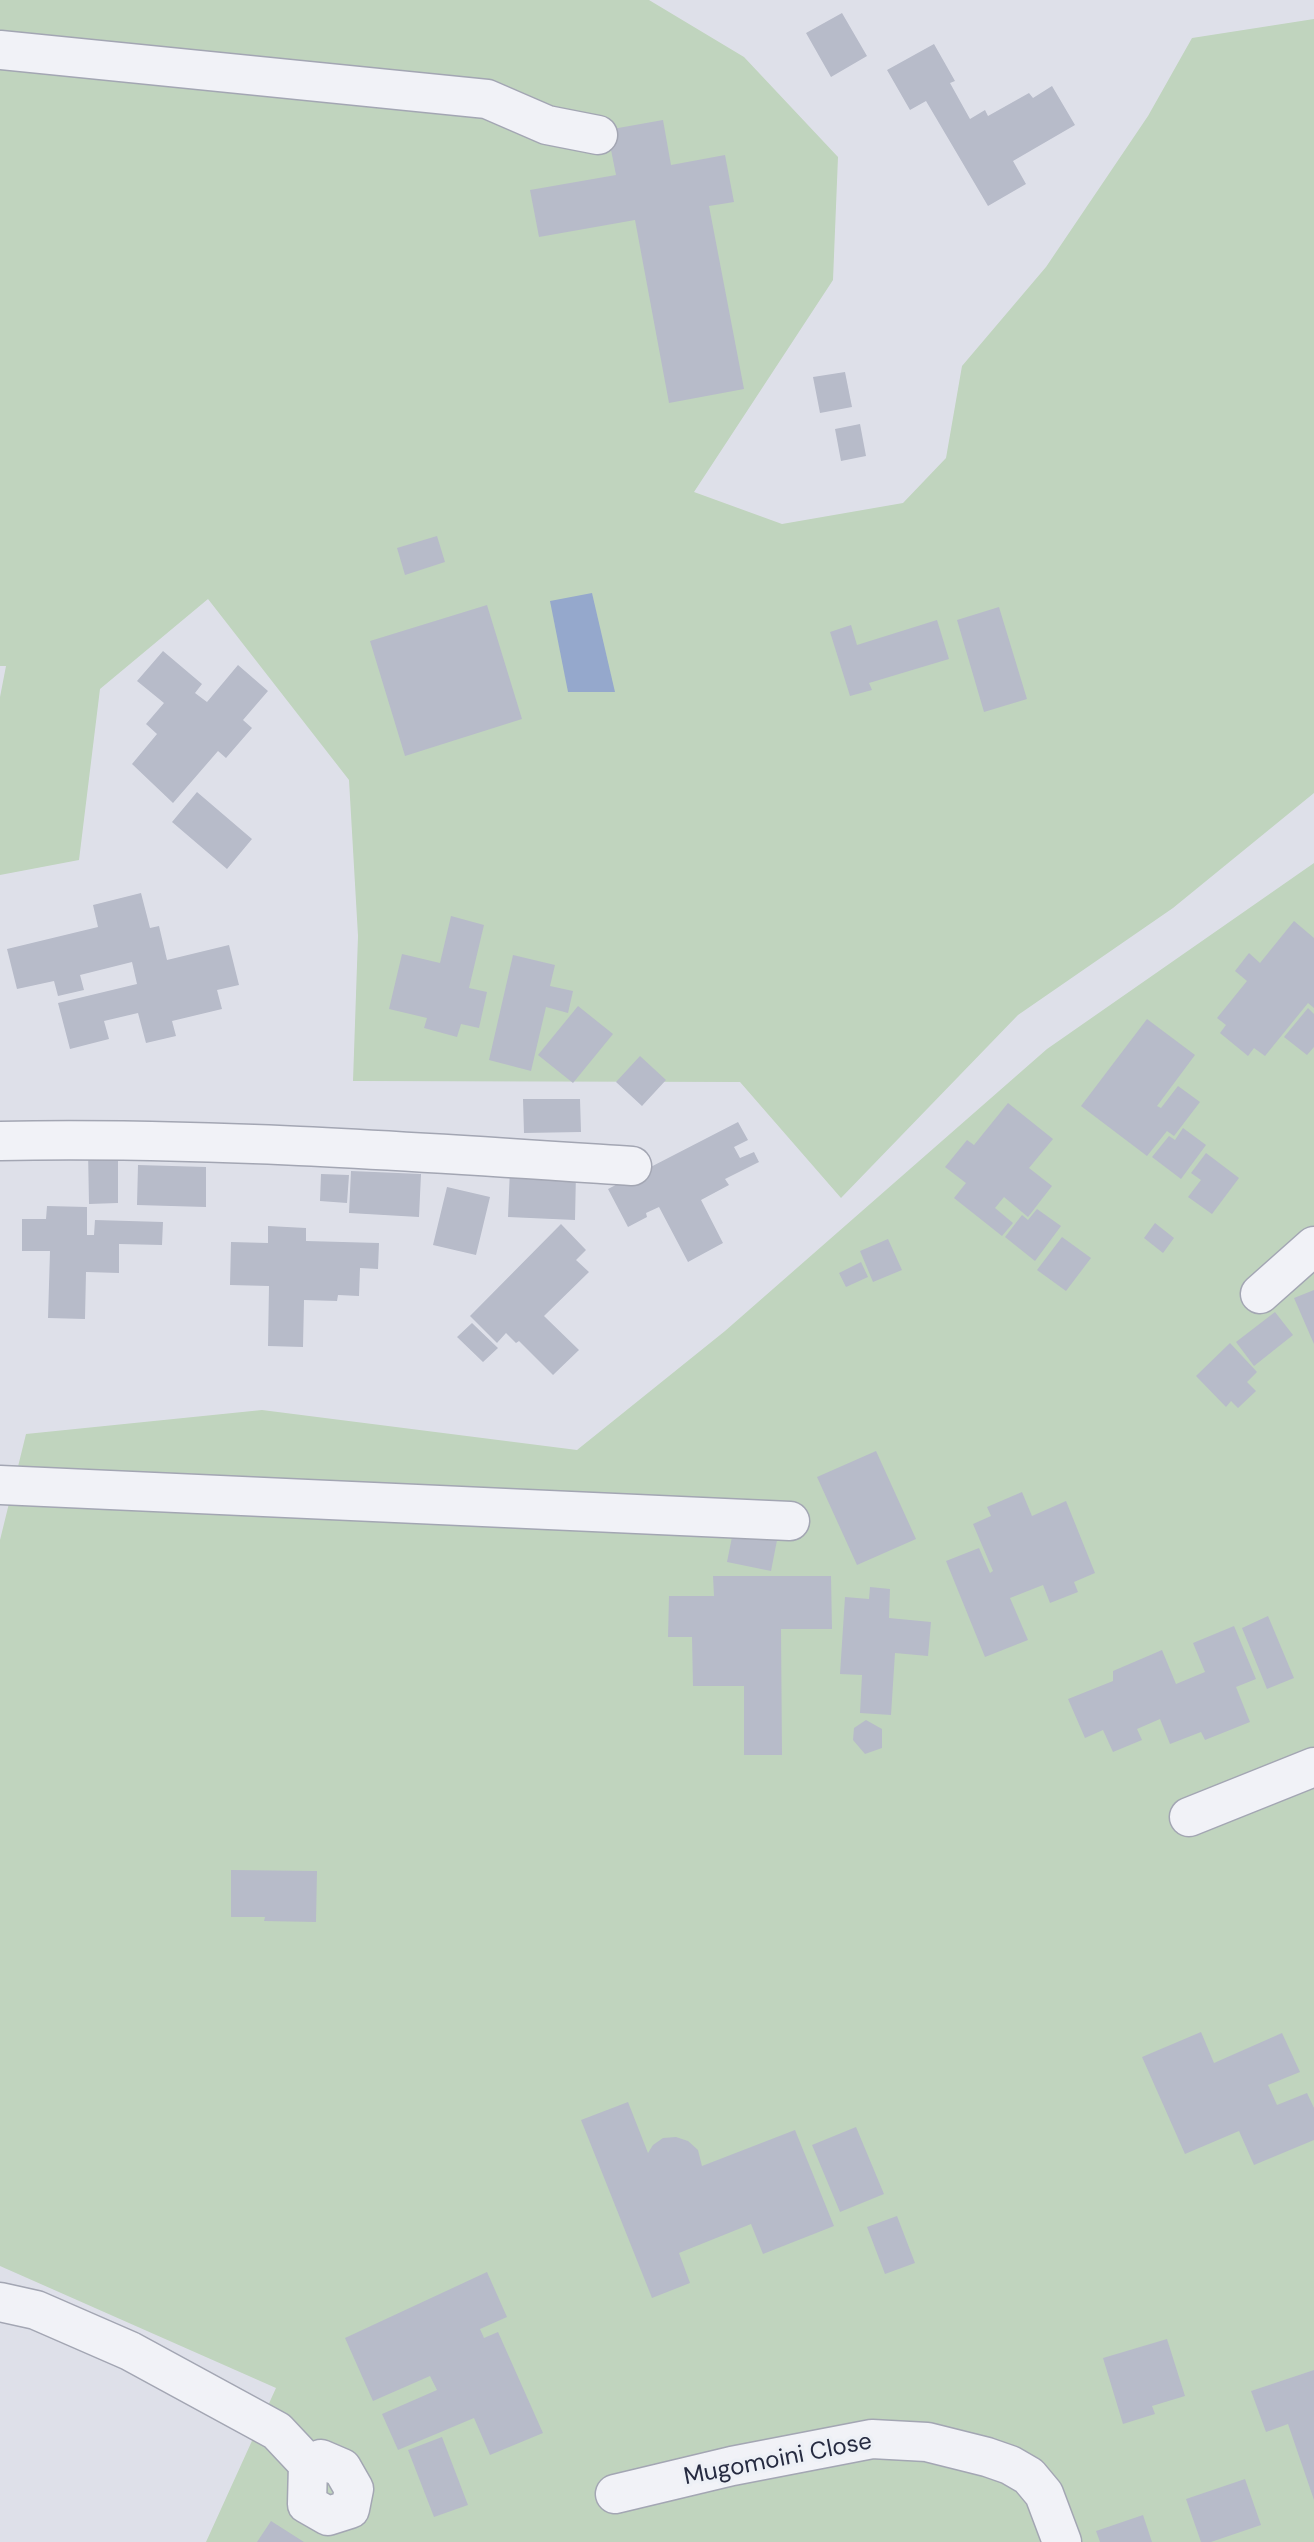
<!DOCTYPE html>
<style>
body{margin:0}
canvas{display:block;background:#dee0e9}
</style>
<canvas width="1314" height="2542"></canvas>
<script>
const g = document.querySelector('canvas').getContext('2d');
g.lineJoin = 'round';
function fillPath(path, color) { g.fillStyle = color; g.fill(path, 'evenodd'); }
function stroke(path, color, width, dash) { g.strokeStyle = color; g.lineWidth = width; g.lineCap = dash ? 'butt' : 'round'; g.setLineDash(dash || []); g.stroke(path); }
function drawText(font, color, halo, rows, align = 'center') {
  g.font = font + ' "DM Sans",sans-serif'; g.lineWidth = 7; g.setLineDash([]); g.textBaseline = 'middle'; g.strokeStyle = halo; g.fillStyle = color; for (const [text, x, y, turn = 0] of rows) {
    g.save(); g.translate(x, y); g.rotate((+turn || 0) * Math.PI / 180); g.textAlign = isNaN(turn) ? turn : align; if (halo) g.strokeText(text, 0, 0); g.fillText(text, 0, 0); g.restore();
  }
}
fillPath(new Path2D(`
 M0,0H649L744,57L838,157L833,280L694,492L782,524L903,503L946,458L962,366L1046,267L1148,116L1192,38L1314,19V793L1173,908L1018,1015L841,1198L740,1082L353,1081L358,936L349,780L208,599L100,689L79,860L0,875V697L6,666H0Z
 M1314,863V2542H206L276,2388L0,2266V1540L26,1434L262,1410L577,1450L725,1331L1047,1049Z`), '#c0d4be');
fillPath(new Path2D(`
 M592,593L615,692H568L550,601Z`), '#95a8cc');
fillPath(new Path2D(`
 M842,13L867,56L831,77L806,33Z
 M934,44L955,81L950,83L970,119L985,110L988,116L1029,93L1033,98L1052,86L1075,125L1013,161L1026,184L988,206L926,101L910,110L887,70Z
 M663,120L671,165L725,155L734,202L709,206L744,389L669,403L635,220L539,237L530,190L616,175L607,130Z
 M845,372L852,407L820,413L813,377Z
 M860,424L866,456L841,461L835,429Z
 M437,536L445,562L405,575L397,548Z
 M487,605L522,719L405,756L370,641Z
 M999,607L1027,699L984,712L957,620Z
 M937,620L949,659L869,683L872,690L850,696L830,632L851,625L857,645Z
 M163,651L202,684L195,693L207,702L238,665L268,691L243,720L252,728L226,758L218,751L173,803L132,764L157,734L146,724L164,703L137,681Z
 M197,792L252,839L227,869L172,822Z
 M141,893L150,928L159,926L167,960L229,945L239,985L217,990L222,1009L172,1021L176,1036L146,1043L138,1013L104,1021L109,1039L70,1049L58,1003L137,984L132,962L80,975L84,990L58,996L54,981L17,989L7,949L98,927L93,905Z
 M451,916L484,925L469,988L487,992L479,1028L461,1024L457,1037L424,1028L427,1018L389,1009L402,954L440,963Z
 M1294,921L1314,938V1008L1308,1003L1265,1056L1254,1048L1248,1056L1220,1033L1226,1025L1217,1018L1247,981L1235,971L1249,953L1260,963Z
 M513,955L555,965L550,986L573,991L568,1013L546,1007L531,1071L489,1060Z
 M578,1006L613,1034L573,1083L538,1055Z
 M1308,1008L1314,1014V1047L1307,1055L1284,1037Z
 M1147,1019L1195,1055L1157,1106L1161,1108L1178,1086L1200,1102L1174,1136L1167,1131L1147,1156L1081,1106Z
 M640,1056L666,1080L642,1106L616,1082Z
 M523,1099H580L581,1132L524,1133Z
 M1008,1103L1053,1139L1029,1168L1052,1186L1028,1217L1004,1197L995,1208L1013,1223L1002,1236L954,1198L966,1183L945,1167L967,1140L974,1145Z
 M738,1122L748,1140L734,1147L740,1158L754,1152L759,1162L725,1179L729,1185L701,1200L723,1243L688,1262L659,1207L646,1213L647,1217L628,1227L608,1189Z
 M1183,1128L1206,1145L1181,1179L1152,1157L1169,1136L1175,1140Z
 M88,1150H118V1203L89,1204Z
 M1206,1153L1239,1178L1212,1214L1188,1197L1201,1180L1191,1173Z
 M138,1165L206,1167V1207L137,1205Z
 M510,1169L576,1172L575,1220L508,1217Z
 M351,1171L421,1174L419,1217L349,1213Z
 M321,1174L349,1175L347,1203L320,1201Z
 M447,1187L490,1197L476,1255L433,1245Z
 M47,1206L87,1207V1235H94L95,1220L163,1222L162,1245L119,1244V1273L86,1272L85,1319L48,1318L50,1251H22V1219H46Z
 M1037,1209L1061,1226L1035,1261L1005,1237L1022,1215L1028,1220Z
 M1155,1223L1174,1238L1163,1253L1144,1238Z
 M561,1224L586,1250L576,1260L589,1272L544,1316L579,1350L553,1375L519,1341L516,1343L506,1333L497,1343L470,1316Z
 M268,1226L306,1228V1241L379,1243L378,1269L360,1268L359,1296L338,1295L337,1301L304,1300L303,1347L268,1346L269,1286L230,1285L231,1242L268,1243Z
 M1062,1237L1091,1258L1066,1291L1037,1270Z
 M888,1239L902,1270L873,1282L860,1251Z
 M861,1262L868,1277L846,1287L839,1273Z
 M1314,1290V1344L1294,1298Z
 M1275,1312L1293,1335L1254,1366L1236,1342Z
 M472,1323L498,1348L483,1362L457,1337Z
 M1230,1343L1257,1372L1247,1382L1256,1391L1238,1408L1231,1401L1226,1407L1196,1376Z
 M876,1451L916,1539L857,1565L817,1477Z
 M1022,1492L1032,1516L1066,1501L1095,1573L1074,1582L1078,1592L1050,1603L1043,1585L1010,1598L1028,1640L985,1657L946,1561L979,1548L990,1573L993,1571L973,1524L991,1516L987,1507Z
 M735,1522L779,1530L771,1571L727,1562Z
 M713,1576H831L832,1629H781L782,1755H744V1686H693L692,1637H668L669,1596H714Z
 M870,1587L890,1589L889,1618L931,1622L928,1656L895,1653L891,1715L860,1713L862,1675L840,1674L845,1597L869,1599Z
 M1268,1616L1294,1678L1267,1689L1242,1628Z
 M1234,1626L1256,1679L1236,1687L1250,1722L1205,1740L1201,1732L1170,1744L1160,1719L1137,1729L1142,1740L1113,1752L1103,1730L1085,1738L1068,1699L1113,1681V1671L1162,1650L1176,1684L1205,1672L1193,1643Z
 M866,1720L882,1729V1748L865,1754L853,1740L854,1728Z
 M231,1870L317,1871L316,1922L264,1921L265,1917H231Z
 M1201,2032L1214,2063L1282,2033L1300,2072L1268,2085L1277,2105L1307,2093L1314,2108V2140L1254,2165L1239,2131L1185,2154L1142,2057Z
 M628,2102L648,2153L653,2145L663,2138L676,2137L688,2141L698,2150L702,2166L795,2130L834,2226L763,2254L751,2224L679,2253L690,2283L652,2298L581,2120Z
 M856,2127L884,2194L840,2212L812,2145Z
 M897,2216L915,2263L885,2274L867,2227Z
 M487,2272L507,2317L480,2329L484,2338L498,2332L543,2433L490,2455L474,2418L398,2450L382,2414L437,2390L430,2376L373,2401L345,2338Z
 M1167,2339L1185,2396L1152,2406L1155,2414L1123,2424L1103,2358Z
 M1314,2370V2500L1288,2424L1266,2432L1251,2391Z
 M442,2437L468,2505L434,2517L408,2450Z
 M1245,2479L1261,2525L1211,2542H1201L1186,2499Z
 M1143,2515L1152,2542H1100L1096,2531Z
 M271,2521L304,2542H257Z`), '#b7bbc9');
const minor = new Path2D(`
 M0,50L487,99L547,125L598,135
 M0,1141C211,1137 421,1152 632,1166
 M1260,1294L1314,1246
 M0,1485L790,1521
 M1189,1817L1314,1767
 M0,2302L36,2310L130,2351L277,2431L308,2464L307,2504L328,2516L350,2509L354,2489L342,2468L321,2459
 M615,2494L732,2466L872,2439L927,2442L987,2457L1010,2465L1029,2476L1044,2494L1062,2542`);
stroke(minor, '#a3a6b3', 41);
stroke(minor, '#f1f2f7', 38);
drawText('24px', '#262b41', '#edf0f6', [
 ["Mugomoini Close",778,2460,-11]
]);
</script>
